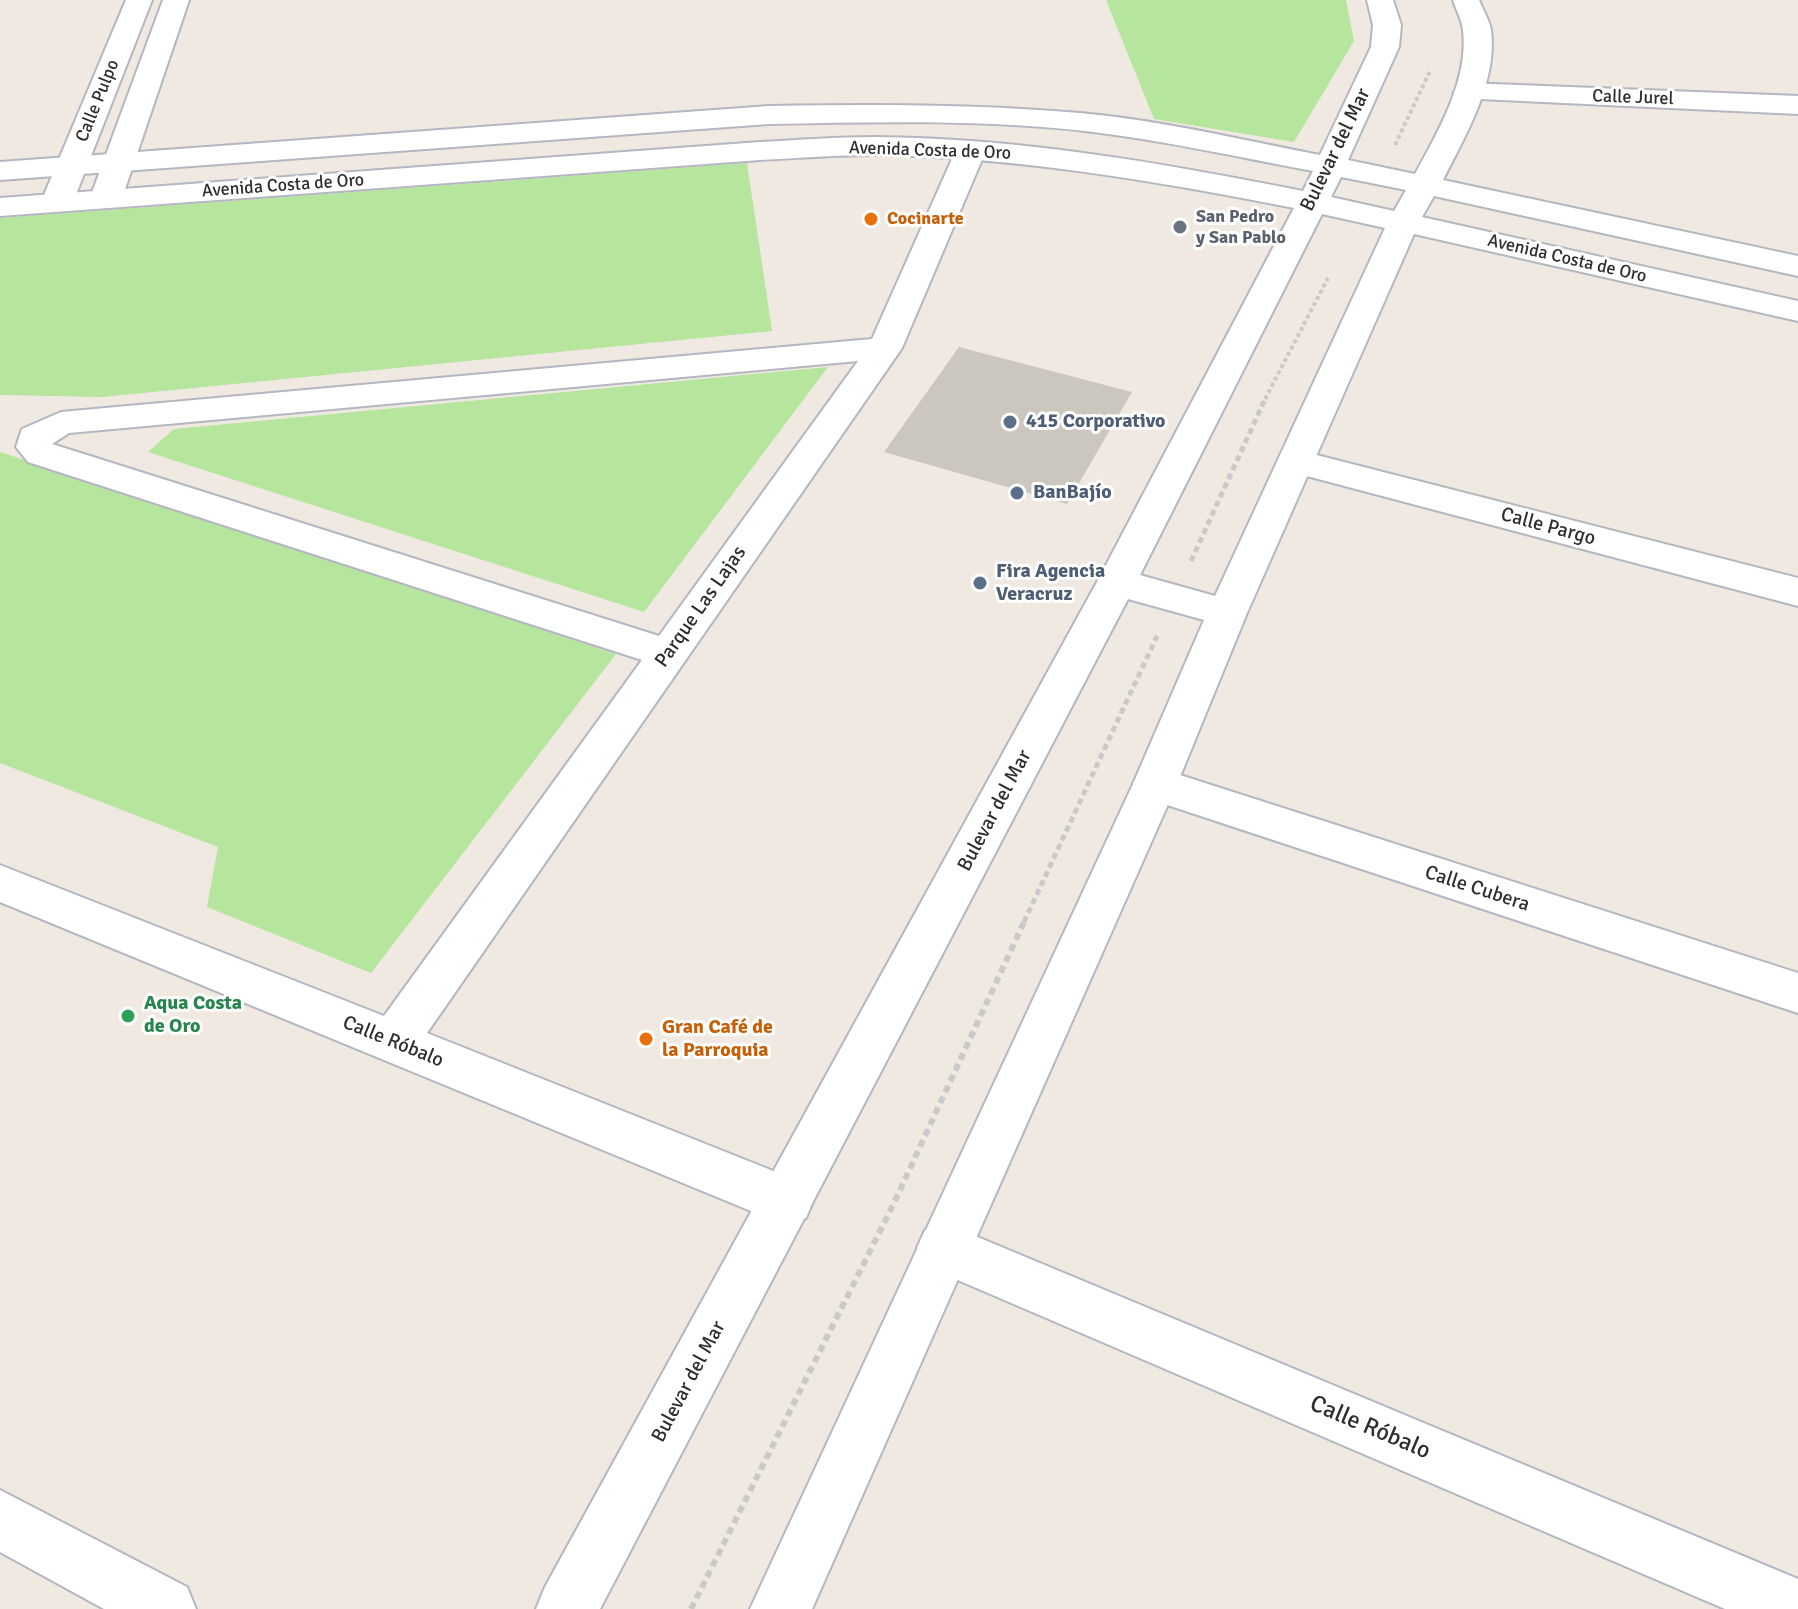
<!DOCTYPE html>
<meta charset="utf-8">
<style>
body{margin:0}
canvas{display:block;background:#efe9e1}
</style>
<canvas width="1798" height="1609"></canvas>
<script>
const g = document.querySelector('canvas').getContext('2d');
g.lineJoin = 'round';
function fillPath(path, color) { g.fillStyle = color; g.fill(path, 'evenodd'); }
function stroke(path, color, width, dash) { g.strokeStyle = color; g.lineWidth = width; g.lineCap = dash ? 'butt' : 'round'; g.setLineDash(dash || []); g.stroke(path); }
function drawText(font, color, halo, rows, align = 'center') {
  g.font = font + ' Signika,sans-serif'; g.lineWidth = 6; g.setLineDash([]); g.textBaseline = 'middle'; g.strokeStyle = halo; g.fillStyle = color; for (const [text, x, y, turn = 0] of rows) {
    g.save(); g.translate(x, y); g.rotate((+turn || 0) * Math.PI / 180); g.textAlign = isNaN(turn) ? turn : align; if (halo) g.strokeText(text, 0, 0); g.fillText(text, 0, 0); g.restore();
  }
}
fillPath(new Path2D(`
 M1106,0H1346L1354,41L1294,142L1154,119Z
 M747,163L772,331L102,397L0,395V218Z
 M828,367L644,612L148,452L174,429Z
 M0,452L616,654L371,973L207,907L218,847L0,763Z`), '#b6e59e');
fillPath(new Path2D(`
 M959,347L1132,392L1067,504L884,452Z`), '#cbc7bf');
const minor = new Path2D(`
 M126,0H152L73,202L68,209L57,211L46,209L41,202Z
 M163,0H189L122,198L117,205L106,207L95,205L90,198Z
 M1468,83L1798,96V114L1458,98L1454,92L1458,86Z
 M971,141L982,144L986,150L902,348L427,1033L806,1184L813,1201L806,1218L787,1225L768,1218L0,902V865L384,1016L642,660L28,462L16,447L22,429L61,412L872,339L956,150L960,144ZM858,361L659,636L52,444L69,433Z
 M1297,450L1798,578V606L1284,470L1279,462L1284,454Z
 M1155,767L1798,973V1013L1140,796L1133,784L1140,772Z
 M944,1223L1798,1579V1609H1725L925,1266L917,1248L925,1230Z
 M0,1490L187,1587L196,1609H104L0,1552Z`);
const tertiary = new Path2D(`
 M1367,0H1393L1401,25L1399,47L1348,160L1415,174C1438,132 1469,79 1463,30C1462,20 1456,10 1453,0H1479C1483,10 1489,19 1491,30C1498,81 1465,136 1443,180L1798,256V276L1434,196L1422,217L1798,301V321L1414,234L1247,613L1177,784L812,1609H750L1133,784L1204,620L1128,599L600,1609H536L545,1587L1097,582L1294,208C1156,181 1017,157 876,155C838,155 799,158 760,160L0,216V198L760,142C798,140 837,137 875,137C1020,138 1162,163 1303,191L1313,171C1237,157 1162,140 1085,131C980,119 874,122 769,124L0,180V162L769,106C873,104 976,104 1080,113C1161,120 1241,140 1320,155L1371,47L1373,25ZM1341,177L1406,190L1394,211L1331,197ZM1322,214L1385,228L1215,596L1140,575Z`);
stroke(minor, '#b4b7c1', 4);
stroke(tertiary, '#b4b7c1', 4);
stroke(new Path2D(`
 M1395,145L1430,71
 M1265,399L1328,278`), '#c9c9c9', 4, [4, 3]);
stroke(new Path2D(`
 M1191,561L1266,397
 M1024,922L1157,636`), '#c9c9c9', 5, [6, 4]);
stroke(new Path2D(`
 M691,1609L893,1205L1025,920`), '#c9c9c9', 6, [7, 5]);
fillPath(minor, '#fff');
fillPath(tertiary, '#fff');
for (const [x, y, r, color] of [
 [871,219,8,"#e8710a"],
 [1180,227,8,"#6b7280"],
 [1010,422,8,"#5c6f8a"],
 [1017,493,8,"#5c6f8a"],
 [980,583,8,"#5c6f8a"],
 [128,1016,8,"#2e9e5b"],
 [646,1039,8,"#e8710a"]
]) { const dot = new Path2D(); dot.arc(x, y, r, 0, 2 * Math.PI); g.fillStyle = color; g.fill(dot); stroke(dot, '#fff', 3); }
drawText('18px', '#2e2e2e', '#fff', [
 ["Calle Jurel",1633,98,2],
 ["Calle Pulpo",98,101,-68],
 ["Avenida Costa de Oro",930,151,2],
 ["Avenida Costa de Oro",283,186,-4],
 ["Avenida Costa de Oro",1567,259,13]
]);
drawText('bold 18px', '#5b616d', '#fff', [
 ["San Pedro",1196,217],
 ["y San Pablo",1196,238]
], 'left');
drawText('bold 18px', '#c56008', '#fff', [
 ["Cocinarte",887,219]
], 'left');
drawText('20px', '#2e2e2e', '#fff', [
 ["Bulevar del Mar",1336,150,-64],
 ["Calle Pargo",1548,527,15],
 ["Parque Las Lajas",701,607,-55],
 ["Bulevar del Mar",995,811,-62],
 ["Calle Cubera",1477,889,18],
 ["Calle Róbalo",393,1042,22],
 ["Bulevar del Mar",689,1382,-62]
]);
drawText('bold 20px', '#4e5e75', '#fff', [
 ["415 Corporativo",1026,422],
 ["BanBajío",1033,493],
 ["Fira Agencia",996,572],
 ["Veracruz",996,595]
], 'left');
drawText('bold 20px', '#27864d', '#fff', [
 ["Aqua Costa",144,1004],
 ["de Oro",144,1027]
], 'left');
drawText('bold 20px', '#c56008', '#fff', [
 ["Gran Café de",662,1028],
 ["la Parroquia",662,1051]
], 'left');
drawText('24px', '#2e2e2e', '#fff', [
 ["Calle Róbalo",1370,1428,23]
]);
</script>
